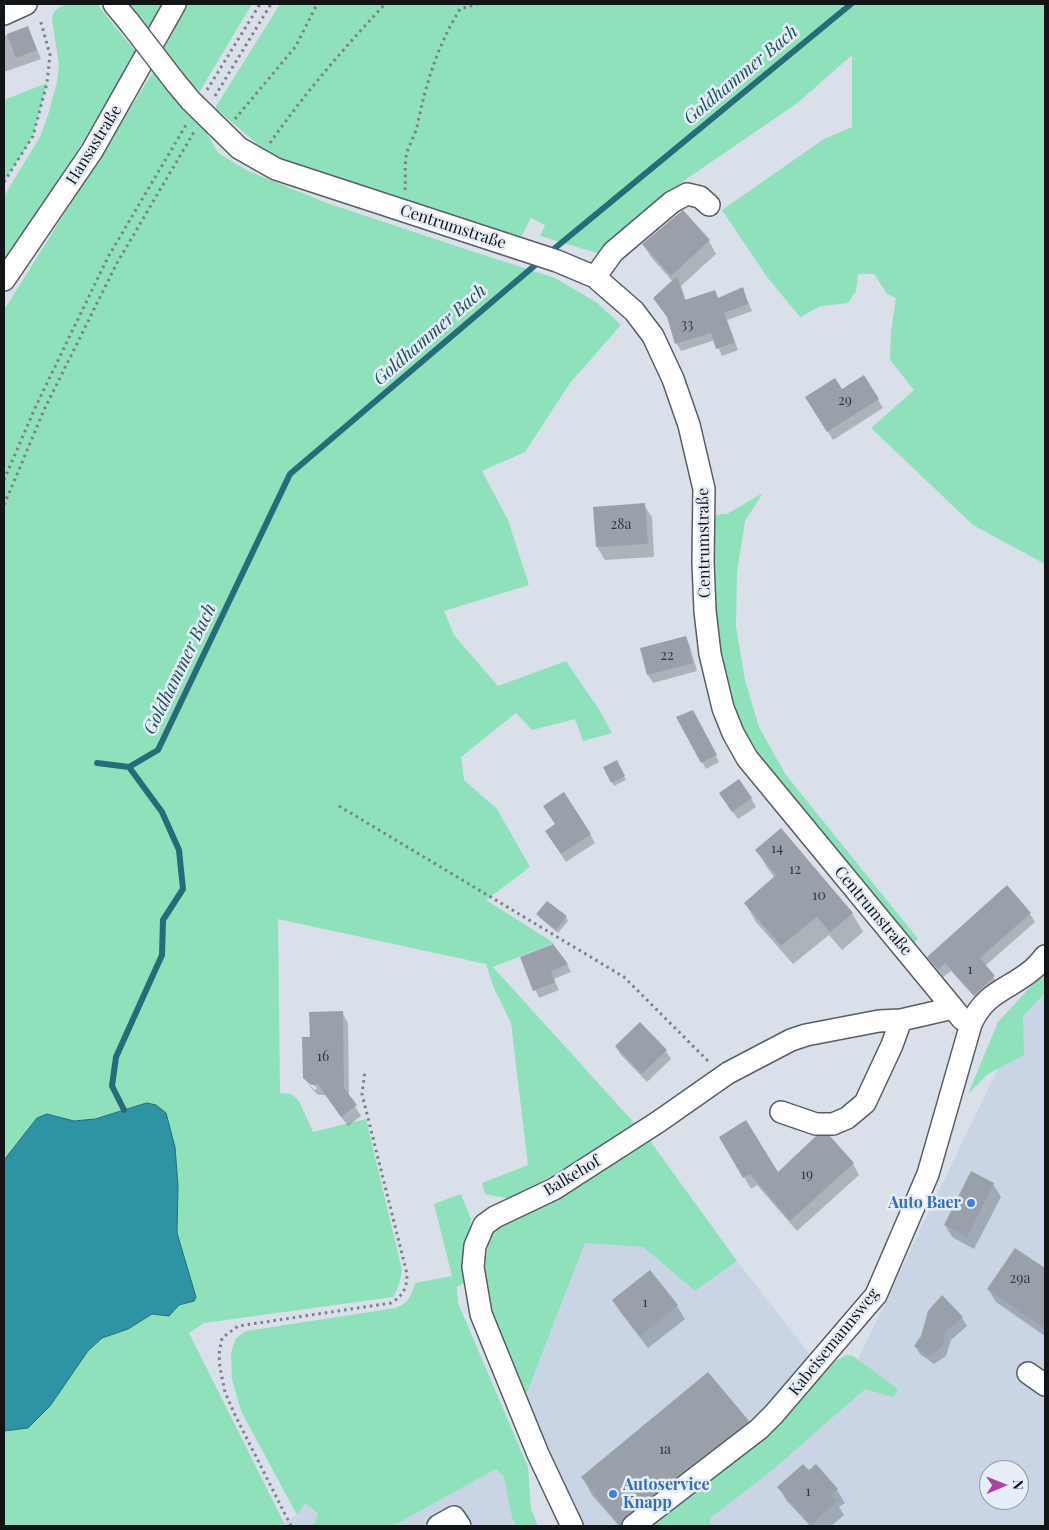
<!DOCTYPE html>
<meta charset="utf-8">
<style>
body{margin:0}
#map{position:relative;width:1049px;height:1530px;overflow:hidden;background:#d9e0e9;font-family:"Playfair Display",serif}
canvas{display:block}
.frame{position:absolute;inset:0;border:5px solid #121518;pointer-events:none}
.north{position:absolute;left:979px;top:1460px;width:50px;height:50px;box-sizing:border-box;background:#e6edf6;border:1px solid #91979d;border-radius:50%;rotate:89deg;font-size:14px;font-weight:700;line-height:20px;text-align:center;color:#121518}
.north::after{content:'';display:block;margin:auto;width:18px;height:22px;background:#b0419f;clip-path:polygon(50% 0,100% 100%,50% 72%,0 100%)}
</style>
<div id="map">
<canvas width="1049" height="1530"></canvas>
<div class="frame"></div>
<div class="north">N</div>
</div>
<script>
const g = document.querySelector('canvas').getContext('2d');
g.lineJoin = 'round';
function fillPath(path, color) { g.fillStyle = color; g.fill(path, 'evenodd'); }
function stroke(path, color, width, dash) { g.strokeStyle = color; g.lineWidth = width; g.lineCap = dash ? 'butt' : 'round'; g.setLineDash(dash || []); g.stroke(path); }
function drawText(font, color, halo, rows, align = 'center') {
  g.font = font + ' "Playfair Display",serif'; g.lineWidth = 5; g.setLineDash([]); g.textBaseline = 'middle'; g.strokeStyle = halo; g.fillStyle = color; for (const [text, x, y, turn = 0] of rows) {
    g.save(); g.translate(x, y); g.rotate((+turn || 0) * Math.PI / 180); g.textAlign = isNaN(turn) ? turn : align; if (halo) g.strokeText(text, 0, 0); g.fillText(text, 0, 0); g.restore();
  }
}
fillPath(new Path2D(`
 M1045,993V1526H684L843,1390L1023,1016ZM989,1470H1019V1500H989Z
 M585,1243L643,1247L695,1291L737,1261L812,1357L750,1422L625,1526H578L535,1432L526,1395Z
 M496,1469L504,1477L512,1518L517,1526H393Z
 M305,1503L318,1515L313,1526H278L297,1515Z`), '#c9d5e4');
fillPath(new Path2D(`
 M66,4H97L136,52L67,168L4,263V196L40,137L48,115L57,82L59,65L52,19C53,10 58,8 66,4Z
 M128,4H163L149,31Z
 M188,4H252L200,91L185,78L163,51Z
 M280,4H1045V564L973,525L871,428L914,390L890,360L891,332L896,298L887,294L874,274H858L856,291L848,303L821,306L800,317L767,277L722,210L824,139L852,127V55L796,104L685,180L597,253L540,236L545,225L531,218L521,237L273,157L215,108Z
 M153,72L210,132L208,135L218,153L248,171L327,203L459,247L555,278L596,302L621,325L570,383L525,452L482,471L508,520L529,585L444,611L454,635L498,686L566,661L600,711L612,733L583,741L575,719L532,730L516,713L461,757L464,780L497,809L530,867L486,900L554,943L493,967L637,1126L511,1199L485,1194L482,1183L528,1165L511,1023L494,988L486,964L278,919L280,1093L291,1094L299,1101L313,1132L366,1119L402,1270L399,1285L393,1297L204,1323L189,1333L284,1523L278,1526H4V1431L28,1428L50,1406L89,1351L102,1338L128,1329L152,1314L169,1316L179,1305L189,1303L196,1297L177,1233L178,1185L175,1147L147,1103L95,1119L74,1121L47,1114L37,1118L4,1160V310Z
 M47,83L33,136L4,182V100Z
 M763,493L745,521L737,572L736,627L745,680L759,727L786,775L918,939L910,946L746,740L727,691L719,652L711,592L713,515L727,514Z
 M1045,971V993L1023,1016L1024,1055L988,1074L968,1094L998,1022Z
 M648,1138L737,1261L695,1291L643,1247L585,1243L526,1395L516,1387L496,1334L485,1266L489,1241L493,1231L559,1199Z
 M461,1194L471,1219L466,1281L457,1287L458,1303L528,1467L531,1509L538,1526H517L512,1518L504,1477L496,1469L393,1526H313L318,1514L305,1503L297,1515L241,1411L232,1379L231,1353L236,1338L246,1331L396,1308C408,1303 412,1295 415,1283L452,1276L434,1204Z
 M846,1355L853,1356L898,1389L893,1397L865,1389L770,1472L710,1518V1526H651L770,1432L836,1361Z`), '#8ee1ba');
const water = new Path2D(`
 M147,1103L156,1105L166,1113L175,1147L178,1185L177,1233L196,1297L194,1301L179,1305L169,1316L152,1314L128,1329L102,1338L88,1351L50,1406L28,1428L4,1431V1160L37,1118L47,1114L74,1121L95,1119Z`);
fillPath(water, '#2e93a3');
stroke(water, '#266d79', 1);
fillPath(new Path2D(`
 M28,28L41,59L4,72V36Z
 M683,212L709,241L716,254L681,286L686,301L715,292L719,299L743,289L752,311L727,320L738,350L722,356L715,340L681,351L677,344L669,319L673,282L651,257L643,244Z
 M864,377L883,408L833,440L807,397L842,391Z
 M644,505L652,517L654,557L605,560L597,547L595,508Z
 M686,637L690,646L697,671L653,683L648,675L642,649Z
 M678,717L696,718L719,762L706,769Z
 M616,762L626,780L614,786L605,768Z
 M720,794L751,798L756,807L738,819Z
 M590,834L595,843L566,862L551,839Z
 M757,850L852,913L863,932L842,950L829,935L793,964L756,922L745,903L775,878L768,869Z
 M1030,914L1035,922L985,966L999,985L979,1002L951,971L943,977L929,957Z
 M538,915L566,917L568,921L558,933L540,918Z
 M521,958L567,964L571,972L554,979L559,990L539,998Z
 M342,1012L348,1023L349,1097L361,1116L348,1126L325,1095H318L311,1088L304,1077L311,1038ZM308,1080L317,1088L315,1090L308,1084Z
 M616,1047L666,1051L671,1059L647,1082L621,1055Z
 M721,1137L778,1174L853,1164L859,1175L797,1231L757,1185L751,1189Z
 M993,1184L1001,1197L974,1249L952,1237L945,1225Z
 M1015,1249L1045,1270V1336L996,1302L988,1289Z
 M650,1271L677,1306L685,1319L648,1348L621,1313L613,1301Z
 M942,1297L962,1318L967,1326L951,1340L946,1356L934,1364L920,1354L915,1346L923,1336Z
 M748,1422L758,1439L644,1526H619L592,1495L583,1478Z
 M815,1466L837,1490L845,1503L839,1507L844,1515L831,1526H810L786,1500L779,1487L809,1472Z`), '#0003');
stroke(new Path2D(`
 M549,253L851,4
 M97,763L129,767L158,750L290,474L540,261
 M124,1110L112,1086L116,1057L162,955L163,920L183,889L179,850L162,812L129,767`), '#266d79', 6);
fillPath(new Path2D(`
 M28,26L37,50L16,58L7,34Z
 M683,210L710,240L671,276L642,244Z
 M677,276L685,300L715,290L718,298L743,287L748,304L724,313L735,342L716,349L711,333L675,344L667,317L653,298Z
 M864,375L879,399L827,432L805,397L835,378L842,389Z
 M645,503L648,544L596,547L593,507Z
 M686,636L693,663L647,675L640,648Z
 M693,710L717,755L701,763L676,717Z
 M617,760L625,776L611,783L603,767Z
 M739,779L752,798L732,812L719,793Z
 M564,792L591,834L561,854L545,831L555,824L543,806Z
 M781,828L853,913L830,932L817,917L781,946L744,903L776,875L755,850Z
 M1007,885L1031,913L980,958L995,976L974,995L945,963L938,970L927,957Z
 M547,901L567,916L556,930L536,914Z
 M553,944L568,964L551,971L555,982L533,991L520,957Z
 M343,1011L344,1088L357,1105L341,1117L318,1084L311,1085L303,1078L302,1037H310L309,1012Z
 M640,1022L667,1050L642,1074L615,1046Z
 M746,1120L778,1172L816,1136H830L854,1163L790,1221L750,1174L743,1178L719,1137Z
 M971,1171L994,1183L967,1237L944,1225Z
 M1015,1248L1045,1268V1329L987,1289Z
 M650,1270L678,1305L640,1336L612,1300Z
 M942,1295L963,1317L946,1331L942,1347L929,1356L914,1346L921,1336L928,1311Z
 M708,1372L749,1421L625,1516L622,1521L621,1526L581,1477Z
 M803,1464L809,1470L816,1464L838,1489L831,1495L837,1501L811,1525L777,1487Z`), '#99a0a9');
const minor = new Path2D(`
 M114,4L129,22
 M4,14L26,4
 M176,83L191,101L239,148L276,169L557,261L595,277L634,311L653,336L673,379L689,425L704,489L703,562L705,611L710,654L723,708L733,733L747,758L953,1008L962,1019L971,1024
 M595,277L613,252L672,202L687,194L700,197L709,205
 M4,280L92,151L175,4
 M781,1112L816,1124H833L847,1118L865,1103L892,1045L901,1020
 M1028,1373L1045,1385
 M438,1526L454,1517L460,1526
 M572,1526L538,1454L481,1314L473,1267L475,1246L484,1225L495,1217L554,1189L658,1122L728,1073L791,1040L806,1035L879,1021L901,1020L953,1008
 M633,1526L759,1429L774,1414L876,1295L928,1174L971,1024C985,992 1008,990 1032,970C1037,966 1041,961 1045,956`);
stroke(minor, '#585e66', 24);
stroke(new Path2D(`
 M207,90L260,4
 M215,96L271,4
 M235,119L296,46L317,4
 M270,143C305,93 344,48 385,4
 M4,182L33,136L47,83L50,55L40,19
 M405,190C406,178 404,163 407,152C410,143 415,135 417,127C426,83 437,47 460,9L477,4
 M4,480L35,408L108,257L186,125
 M4,505L44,410L117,263L194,132
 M339,806L624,977L710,1063
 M291,1526L235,1415L225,1392L220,1368L219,1354L222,1338L238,1326L391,1303C403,1296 407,1288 407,1274L362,1094L365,1071`), '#7c8187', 3, [2.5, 4]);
stroke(minor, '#fff', 21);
const minorBridge = new Path2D(`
 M129,22L176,83`);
stroke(minorBridge, '#585e66', 24, []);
stroke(minorBridge, '#fff', 21);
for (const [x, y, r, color] of [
 [971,1203,5,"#3f7fe0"],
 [613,1494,5,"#3f7fe0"]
]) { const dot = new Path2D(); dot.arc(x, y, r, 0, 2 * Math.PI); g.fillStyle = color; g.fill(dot); stroke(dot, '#e6edf6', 2); }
drawText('14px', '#34383c', null, [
 ["33",687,325],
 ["29",845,401],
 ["28a",621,525],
 ["22",667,656],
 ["14",777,849],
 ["12",795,870],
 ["10",819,896],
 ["1",970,970],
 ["16",323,1057],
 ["19",807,1175],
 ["29a",1020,1279],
 ["1",645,1303],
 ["1a",665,1450],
 ["1",808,1492]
]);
drawText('16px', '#121518', '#e6edf6', [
 ["Hansastraße",94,145,-58],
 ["Centrumstraße",453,227,18],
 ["Centrumstraße",704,543,-91],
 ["Centrumstraße",873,911,50],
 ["Balkehof",572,1176,-31],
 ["Kabeisemannsweg",834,1342,-51]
]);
drawText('bold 16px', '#366cbe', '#e6edf6', [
 ["Auto Baer",961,1203],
 ["Autoservice",623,1485,"left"],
 ["Knapp",623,1503,"left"]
], 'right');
drawText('italic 18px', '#19515a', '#e6edf6', [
 ["Goldhammer Bach",741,75,-40],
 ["Goldhammer Bach",430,335,-41],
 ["Goldhammer Bach",180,669,-64]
]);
</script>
